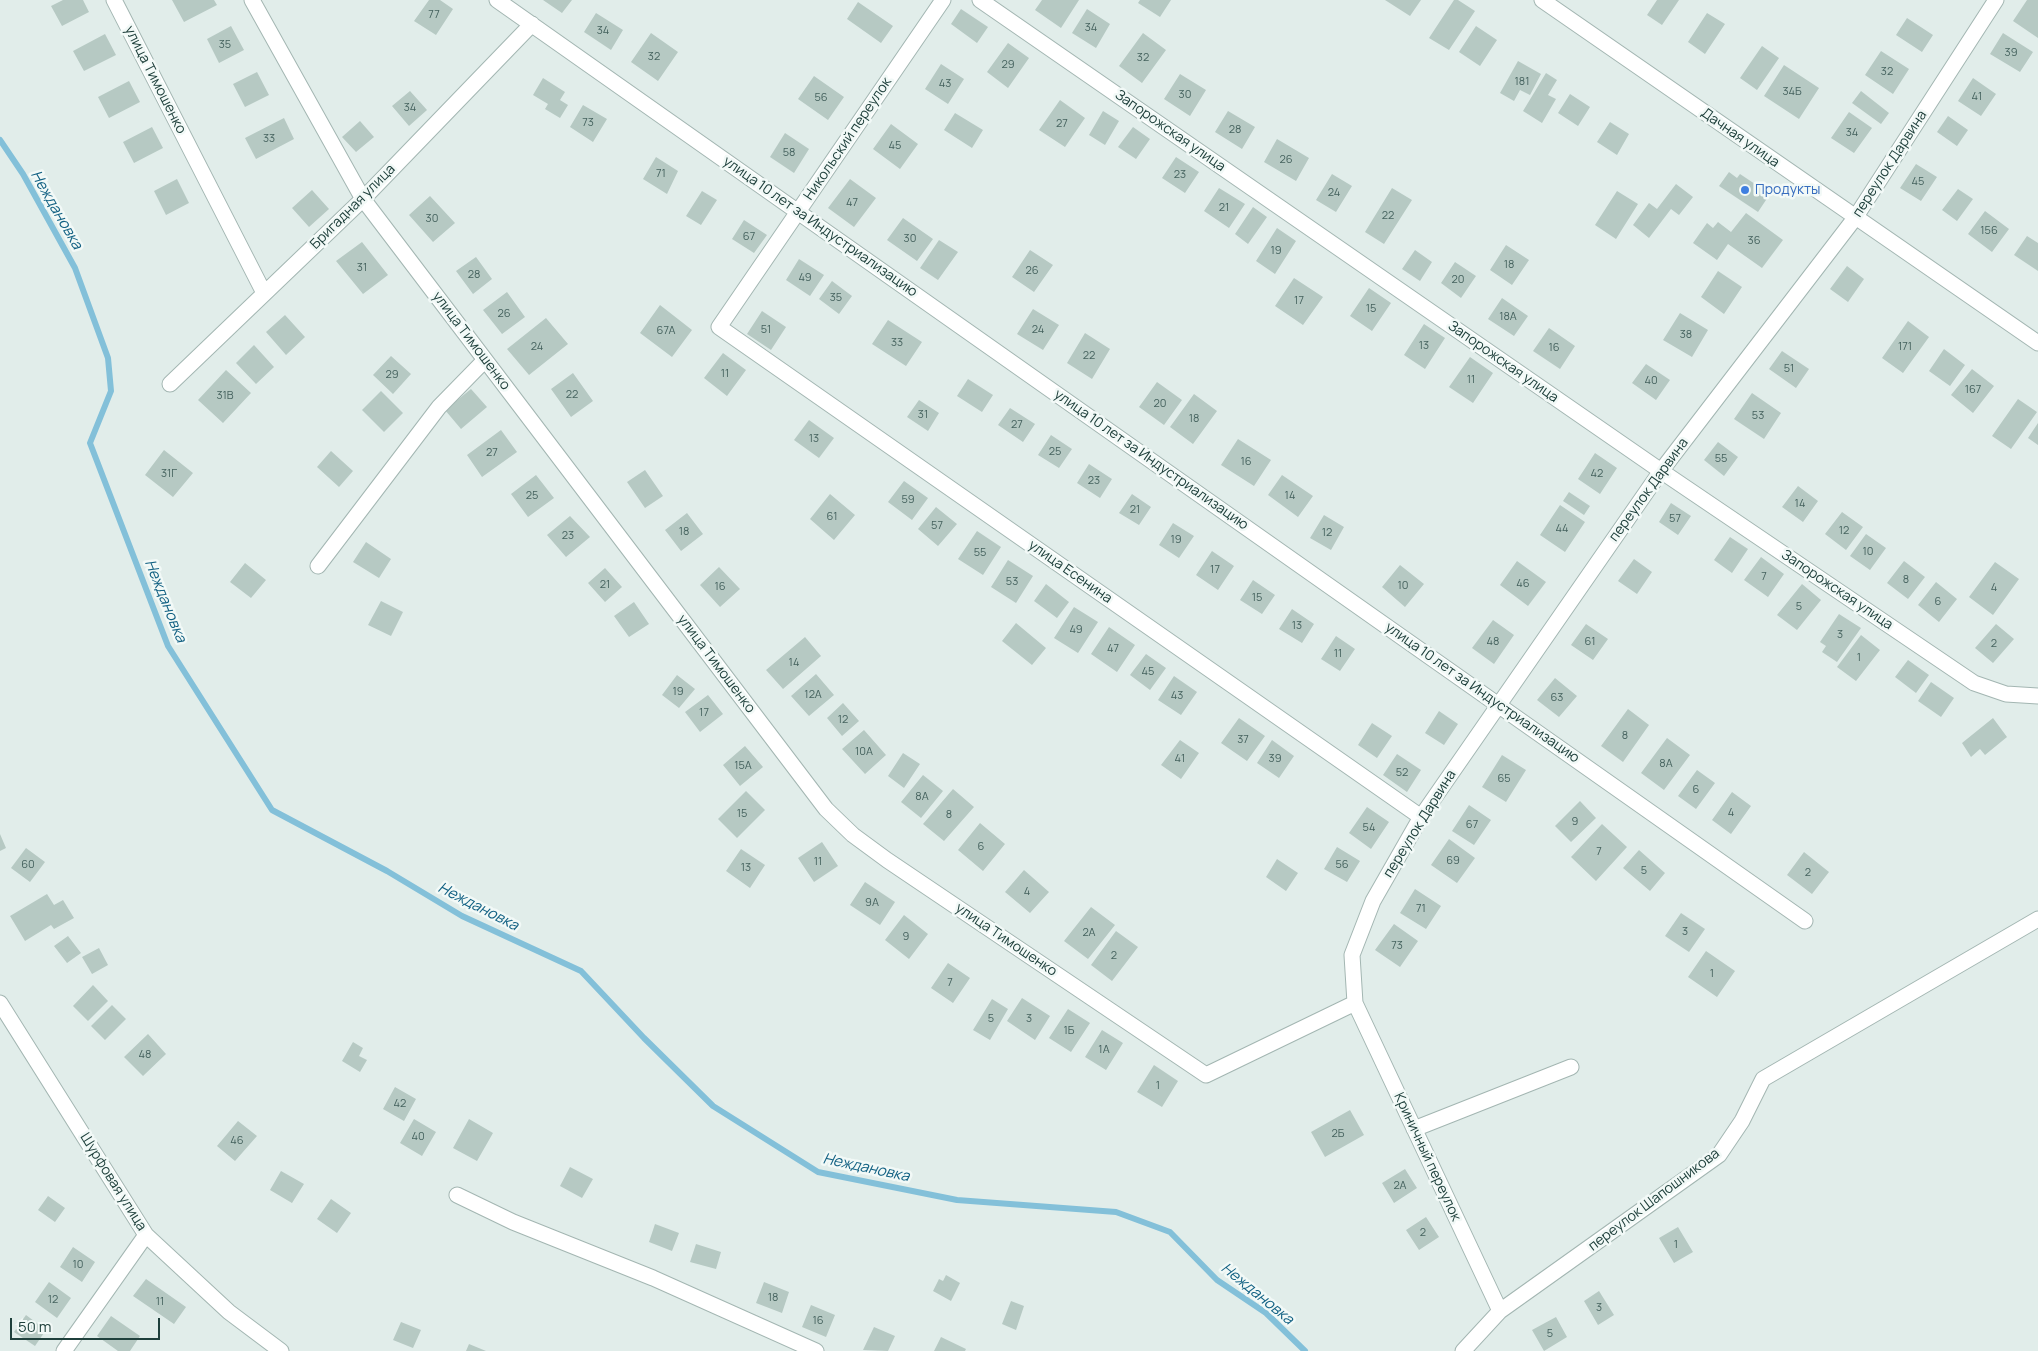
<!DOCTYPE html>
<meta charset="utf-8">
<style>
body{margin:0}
#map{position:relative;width:2038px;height:1351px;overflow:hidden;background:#e1edea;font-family:Manrope,sans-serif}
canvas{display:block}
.scale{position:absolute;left:10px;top:1318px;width:150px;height:22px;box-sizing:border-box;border:2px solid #1f403c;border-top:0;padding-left:6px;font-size:15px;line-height:18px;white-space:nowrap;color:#1f403c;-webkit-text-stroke:4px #f2f9f7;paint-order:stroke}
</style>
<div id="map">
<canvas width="2038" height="1351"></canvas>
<div class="scale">50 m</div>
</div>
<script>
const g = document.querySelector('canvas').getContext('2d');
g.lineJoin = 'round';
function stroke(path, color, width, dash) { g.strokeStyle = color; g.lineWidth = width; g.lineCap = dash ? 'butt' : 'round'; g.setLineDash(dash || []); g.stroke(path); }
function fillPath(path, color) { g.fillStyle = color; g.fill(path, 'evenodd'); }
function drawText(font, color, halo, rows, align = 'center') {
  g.font = font + ' Manrope,sans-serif'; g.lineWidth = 5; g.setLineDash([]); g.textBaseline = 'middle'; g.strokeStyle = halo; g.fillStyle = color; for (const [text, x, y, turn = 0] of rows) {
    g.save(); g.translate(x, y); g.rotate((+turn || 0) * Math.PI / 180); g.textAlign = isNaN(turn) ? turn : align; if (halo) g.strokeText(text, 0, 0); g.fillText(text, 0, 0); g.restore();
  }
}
stroke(new Path2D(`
 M0,140L23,174L75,268L108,358L111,391L90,443L168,646L272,810L387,871L462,916L581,971L644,1038L713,1106L818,1172L957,1200L1116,1212L1170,1232L1217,1280L1266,1313L1305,1351`), '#83c0d9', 6);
fillPath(new Path2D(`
 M63,0H83L89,12L62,26L51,6Z
 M172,0H214L217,5L184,22Z
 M429,0H440L453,9L436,35L414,21Z
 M543,0H572L562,13Z
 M1042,0H1079L1061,28L1035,10Z
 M1140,0H1171L1160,17L1138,3Z
 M1385,0H1421L1410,16Z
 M1454,0H1458L1475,11L1449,50L1429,38Z
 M1657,0H1679L1662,25L1647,15Z
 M2027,0H2038V38L2013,21Z
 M858,2L893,26L881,43L847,19Z
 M961,9L988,27L977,43L951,24Z
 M1087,9L1110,24L1096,48L1072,33Z
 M596,13L623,30L611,50L584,32Z
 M1707,13L1725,24L1705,54L1688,42Z
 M1907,18L1933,35L1922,52L1896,35Z
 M231,26L244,50L219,63L207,39Z
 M1476,26L1497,40L1480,66L1459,52Z
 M651,33L678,52L658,81L631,62Z
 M1143,33L1166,50L1142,83L1119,66Z
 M2003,33L2033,52L2020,72L1990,54Z
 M105,34L116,55L84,71L73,51Z
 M1008,43L1029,58L1008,88L987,72Z
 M1762,46L1779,58L1757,90L1740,78Z
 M1881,51L1909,69L1893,94L1865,75Z
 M1518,61L1541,74L1530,95L1520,90L1514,101L1500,93Z
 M941,64L964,79L948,104L925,89Z
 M1784,65L1819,88L1799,119L1764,96Z
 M257,72L269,95L245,107L233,84Z
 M1546,73L1557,80L1548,95L1556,99L1542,123L1523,111Z
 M1180,74L1206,90L1190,116L1164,99Z
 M814,76L844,97L828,120L798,99Z
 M543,78L565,92L560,100L568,105L560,118L545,109L548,104L533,95Z
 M1973,78L1996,94L1981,116L1958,101Z
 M129,81L140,102L109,118L98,97Z
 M410,91L427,110L409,126L392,106Z
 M1861,91L1889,113L1881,124L1852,103Z
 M1570,94L1590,107L1578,126L1558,113Z
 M1060,100L1085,118L1065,147L1039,130Z
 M583,105L607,119L593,142L570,127Z
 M1103,111L1119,121L1105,145L1089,135Z
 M1228,111L1255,127L1242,149L1215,132Z
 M1849,112L1872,128L1854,153L1831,138Z
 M955,113L983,130L972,148L944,130Z
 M1948,116L1968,130L1957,146L1937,132Z
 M284,118L294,139L256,159L245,138Z
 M360,121L374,137L356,152L342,137Z
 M1610,122L1629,134L1617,155L1597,142Z
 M891,124L918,144L900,169L873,149Z
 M152,127L163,148L134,163L123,142Z
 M1133,127L1150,139L1136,159L1118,147Z
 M785,133L809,149L794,173L770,157Z
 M1277,139L1309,158L1296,181L1264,162Z
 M656,157L678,171L667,194L643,179Z
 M1176,157L1199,172L1185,193L1162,178Z
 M1916,164L1937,177L1921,201L1900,188Z
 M1729,172L1737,178L1740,174L1770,194L1758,212L1719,186Z
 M1332,174L1352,186L1336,212L1316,200Z
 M177,179L189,203L166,215L154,191Z
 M850,179L876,198L854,227L828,208Z
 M1676,184L1693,197L1679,215L1671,209L1649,238L1633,225L1649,203L1657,209Z
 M1219,188L1245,204L1229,228L1204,211Z
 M1392,188L1412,200L1384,244L1365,232Z
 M1958,189L1973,199L1957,221L1942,210Z
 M312,190L329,209L309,227L292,208Z
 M702,191L717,200L701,225L686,216Z
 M1617,191L1638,204L1616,239L1595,225Z
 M430,196L455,223L433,242L409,215Z
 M1253,207L1267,217L1248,244L1235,234Z
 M1985,211L2009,229L1992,252L1968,234Z
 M1746,213L1783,240L1762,268L1728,244L1717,260L1693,243L1707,223L1713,228L1718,222L1731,232Z
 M903,218L933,239L917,261L887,240Z
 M744,220L767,235L754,253L732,239Z
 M1277,228L1296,241L1275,274L1256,261Z
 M2027,236L2038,243V271L2014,255Z
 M939,240L958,252L938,280L920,268Z
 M362,242L388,275L363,294L336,261Z
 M1506,245L1529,260L1512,285L1490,270Z
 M1030,250L1053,265L1034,292L1012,277Z
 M1415,250L1432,262L1420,281L1402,269Z
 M476,257L492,279L473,294L456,271Z
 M799,259L824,275L810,296L786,280Z
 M1455,262L1476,276L1461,298L1441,283Z
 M1847,266L1864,279L1848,302L1830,289Z
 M1718,271L1742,287L1724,314L1701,297Z
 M1294,278L1323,297L1303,325L1275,306Z
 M832,281L852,296L839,314L819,299Z
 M1369,288L1391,303L1372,331L1350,316Z
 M507,292L525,317L502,334L483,310Z
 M1502,298L1528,316L1514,336L1488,319Z
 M660,305L692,330L672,357L640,333Z
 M1033,309L1059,325L1043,350L1017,334Z
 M762,311L786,327L771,350L747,334Z
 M1680,313L1708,330L1692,357L1663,340Z
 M285,315L305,337L286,355L266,332Z
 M546,318L568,344L529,375L507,349Z
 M888,320L922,342L906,366L872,344Z
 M1908,321L1929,337L1903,373L1882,358Z
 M1424,324L1445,338L1425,369L1404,355Z
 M1549,328L1575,346L1560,369L1533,351Z
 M1085,333L1110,349L1092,379L1067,363Z
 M254,345L274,367L256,384L236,363Z
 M1944,349L1965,365L1950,386L1929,371Z
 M1782,351L1809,369L1796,388L1769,369Z
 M723,353L746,370L727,396L704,378Z
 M391,356L411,374L393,394L373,375Z
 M1470,357L1493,373L1473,403L1449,387Z
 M1646,364L1670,380L1656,400L1632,383Z
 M1972,369L1994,386L1973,413L1951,395Z
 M226,370L251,393L223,423L198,400Z
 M573,373L593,401L571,417L551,389Z
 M968,379L993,395L982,412L957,396Z
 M1157,382L1182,400L1164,425L1139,407Z
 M471,389L487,407L461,429L445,410Z
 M381,391L403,413L384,432L362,410Z
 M1752,393L1781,413L1764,439L1734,419Z
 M1194,394L1217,411L1193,444L1170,427Z
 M2018,399L2037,412L2011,449L1992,436Z
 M919,400L939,413L928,431L907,417Z
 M1010,408L1035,424L1023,442L998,425Z
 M809,420L834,438L819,458L794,440Z
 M2038,423V445L2028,438Z
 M501,430L517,452L482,477L467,455Z
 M1051,435L1072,449L1059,468L1038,455Z
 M1238,439L1271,460L1254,486L1221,465Z
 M1718,442L1738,457L1724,476L1704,460Z
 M164,450L193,473L173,497L145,475Z
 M331,451L353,471L339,487L317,467Z
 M1595,453L1617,468L1600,494L1578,479Z
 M1089,464L1112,479L1100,498L1077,483Z
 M645,470L663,496L645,508L627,482Z
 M536,475L554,498L528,517L511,494Z
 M1282,475L1313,496L1298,517L1268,495Z
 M904,481L928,498L912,520L888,502Z
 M1798,486L1818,501L1803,522L1782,507Z
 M1569,492L1590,506L1584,515L1563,501Z
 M830,494L855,515L834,540L810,519Z
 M1132,494L1151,507L1139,525L1119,513Z
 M1671,503L1691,516L1678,535L1659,522Z
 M1560,505L1585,522L1565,552L1540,535Z
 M936,507L957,524L938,546L918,529Z
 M1842,512L1863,527L1846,550L1825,534Z
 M687,513L703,534L681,551L665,530Z
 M1324,515L1344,527L1331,550L1310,538Z
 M570,516L590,537L566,557L547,535Z
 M1173,523L1194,536L1179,558L1159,545Z
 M977,531L1001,547L983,575L958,559Z
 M1866,534L1886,548L1870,570L1850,556Z
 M1730,537L1748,549L1732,573L1714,560Z
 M366,542L391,559L379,578L353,562Z
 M1212,551L1234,566L1218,590L1196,575Z
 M1761,557L1784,574L1768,597L1744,580Z
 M1634,559L1652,572L1637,594L1618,581Z
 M1008,560L1033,576L1016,603L991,587Z
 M1517,561L1546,582L1528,606L1500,585Z
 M1904,561L1925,577L1908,599L1887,583Z
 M1995,562L2019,579L1993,615L1969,597Z
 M245,563L266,580L251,598L230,582Z
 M1400,565L1424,584L1405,607L1382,587Z
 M719,567L740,589L720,607L700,585Z
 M605,568L622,587L605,602L588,583Z
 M1253,580L1275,595L1262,614L1240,600Z
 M1936,582L1957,599L1939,622L1918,605Z
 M1046,584L1069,602L1057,618L1034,601Z
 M1802,584L1821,600L1797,630L1777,615Z
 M381,601L403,612L391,636L368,625Z
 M634,602L649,624L629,637L614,616Z
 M1074,607L1098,622L1078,653L1054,638Z
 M1292,609L1314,624L1302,643L1279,629Z
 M1839,614L1861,628L1837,662L1822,652L1826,646L1820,642Z
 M1493,620L1514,635L1494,664L1472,648Z
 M1016,623L1046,648L1032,665L1002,641Z
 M1586,624L1608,639L1593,660L1571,645Z
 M1996,624L2014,639L1993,663L1975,648Z
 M1109,627L1135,645L1117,672L1091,654Z
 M1861,635L1880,650L1856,681L1837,667Z
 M1336,636L1355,649L1340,671L1321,659Z
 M805,637L821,656L783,689L766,670Z
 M1146,654L1166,668L1150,690L1130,675Z
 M1908,660L1929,675L1916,693L1895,677Z
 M816,674L834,695L809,716L791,696Z
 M677,675L695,689L679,708L662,695Z
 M1174,676L1197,692L1181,715L1158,700Z
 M1555,678L1577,696L1559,717L1537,700Z
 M1931,682L1954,698L1941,717L1918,701Z
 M708,695L723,714L700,732L685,712Z
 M843,703L859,721L842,736L827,718Z
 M1628,709L1649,725L1623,762L1601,746Z
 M1439,711L1458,724L1444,745L1425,733Z
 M1239,718L1265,736L1247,761L1221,743Z
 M1993,718L2007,737L1985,755L1980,749L1971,757L1962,743Z
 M1372,723L1392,736L1377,758L1358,745Z
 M864,730L886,755L865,774L842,749Z
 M1667,738L1690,755L1664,790L1641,773Z
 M1180,740L1199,753L1181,779L1161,765Z
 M1272,740L1294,756L1279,778L1257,763Z
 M745,746L763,767L740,786L723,765Z
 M903,753L920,764L904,788L888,776Z
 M1397,754L1421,770L1407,792L1383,775Z
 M1502,755L1526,770L1506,802L1482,787Z
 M1697,770L1715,783L1696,809L1678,796Z
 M923,775L943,791L921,818L901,802Z
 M953,789L974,807L944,841L923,824Z
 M746,791L765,810L737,838L718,819Z
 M1732,792L1751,806L1731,834L1712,820Z
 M1580,801L1596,818L1571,842L1555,826Z
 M1469,805L1491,820L1474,845L1452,831Z
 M1367,807L1389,822L1371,849L1349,833Z
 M980,823L1005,844L983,871L958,850Z
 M1602,824L1627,847L1596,881L1571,857Z
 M0,834L6,848L0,851Z
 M1449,839L1475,858L1457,883L1431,865Z
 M822,842L838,866L814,882L798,858Z
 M1337,847L1360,861L1347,882L1324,869Z
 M26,848L45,862L30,882L11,868Z
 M741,849L765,865L750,888L726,871Z
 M1639,850L1665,873L1650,891L1623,868Z
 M1804,852L1829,872L1812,894L1787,875Z
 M1277,859L1298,873L1286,891L1266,877Z
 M1024,870L1049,892L1030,913L1005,892Z
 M865,882L895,902L880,925L850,905Z
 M1415,889L1441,906L1426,929L1400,913Z
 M47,894L54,905L63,900L74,918L54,929L51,925L25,941L10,916Z
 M1091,907L1115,925L1088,959L1064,941Z
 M1681,913L1705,929L1689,952L1665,936Z
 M904,915L928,934L909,959L885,940Z
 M1394,924L1418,941L1400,967L1375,950Z
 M1116,931L1138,947L1112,981L1091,965Z
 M68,936L81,953L67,963L54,946Z
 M99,948L108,965L92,974L82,957Z
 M1706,951L1735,971L1717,997L1688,977Z
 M948,963L970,978L953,1003L931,988Z
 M93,985L108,1001L88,1021L73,1006Z
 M1022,998L1050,1016L1035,1040L1007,1021Z
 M992,999L1008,1009L990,1040L973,1030Z
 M112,1005L126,1019L105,1040L91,1026Z
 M1068,1009L1090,1023L1071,1052L1049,1038Z
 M1102,1030L1123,1043L1106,1070L1085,1057Z
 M148,1034L166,1054L143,1076L124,1057Z
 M353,1042L363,1048L359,1056L367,1060L360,1072L342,1061Z
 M1154,1065L1178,1081L1162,1107L1137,1092Z
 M395,1087L416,1099L404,1121L383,1109Z
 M1350,1110L1364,1135L1325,1157L1311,1132Z
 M414,1119L436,1132L422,1156L400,1143Z
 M469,1119L493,1133L477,1161L453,1148Z
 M238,1121L257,1136L235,1161L217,1146Z
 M570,1167L593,1179L582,1198L560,1186Z
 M1405,1169L1417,1188L1394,1203L1382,1183Z
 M281,1171L304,1184L292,1203L270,1190Z
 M48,1196L65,1208L55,1222L38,1210Z
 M331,1199L351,1213L337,1233L317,1219Z
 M1426,1217L1439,1237L1419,1250L1406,1230Z
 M655,1224L679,1233L672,1251L649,1242Z
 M1678,1227L1693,1252L1674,1263L1659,1238Z
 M696,1244L721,1252L716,1269L690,1262Z
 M73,1247L95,1262L82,1282L60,1267Z
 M946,1275L960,1283L951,1301L933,1291L939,1279L943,1281Z
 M146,1279L186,1307L174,1324L133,1296Z
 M49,1282L71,1298L57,1318L35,1302Z
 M764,1282L789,1292L782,1313L756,1303Z
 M1599,1291L1614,1315L1598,1325L1584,1301Z
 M1011,1301L1024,1306L1016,1330L1002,1324Z
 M811,1305L835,1315L826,1337L802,1327Z
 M26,1315L46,1330L35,1346L14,1332Z
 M111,1316L140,1336L130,1351H118L97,1336Z
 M1556,1317L1567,1337L1544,1351L1532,1330Z
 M401,1322L421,1330L413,1348L393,1340Z
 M874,1327L895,1336L888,1351L863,1350Z
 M941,1337L966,1349L965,1351H934Z
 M469,1344L486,1351H466Z`), '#b6c9c3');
const minor = new Path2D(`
 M114,0L264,293
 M252,0L363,199L826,809L853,835L887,860L1206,1075L1355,1003
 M497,0L1805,921
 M943,0L719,327L1421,817
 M980,0L1661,471L1974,683L2006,694L2038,696
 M1542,0L2038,343
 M170,384L363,199L532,24
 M318,566L439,407L485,360
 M0,1003L146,1235L229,1312L281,1351
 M1414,1129L1571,1067
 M457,1195L513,1222L653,1278L816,1351
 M1500,1311L1355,1003L1352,955L1373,901L1421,817L1661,471L1855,218L1996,0
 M64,1351L146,1235
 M1463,1351L1500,1311L1719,1155L1742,1121L1763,1079L2038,919`);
stroke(minor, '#a3b6b2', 17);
stroke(minor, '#fff', 15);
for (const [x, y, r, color] of [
 [1745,190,5,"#3f7fe0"]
]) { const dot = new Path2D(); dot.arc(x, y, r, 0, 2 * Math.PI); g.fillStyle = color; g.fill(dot); stroke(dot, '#f2f9f7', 2); }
drawText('11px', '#45625e', null, [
 ["77",434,15],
 ["34",1091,28],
 ["34",603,31],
 ["35",225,45],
 ["39",2011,53],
 ["32",654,57],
 ["32",1143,58],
 ["29",1008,65],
 ["32",1887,72],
 ["181",1522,82],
 ["43",945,84],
 ["34Б",1792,92],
 ["30",1185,95],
 ["41",1977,97],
 ["56",821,98],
 ["34",410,108],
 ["73",588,123],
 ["27",1062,124],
 ["28",1235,130],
 ["34",1852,133],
 ["33",269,139],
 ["45",895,146],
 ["58",789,153],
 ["26",1286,160],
 ["71",661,174],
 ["23",1180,175],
 ["45",1918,182],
 ["24",1334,193],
 ["47",852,203],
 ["21",1224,208],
 ["22",1388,216],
 ["30",432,219],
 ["156",1989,231],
 ["67",749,237],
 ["30",910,239],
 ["36",1754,241],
 ["19",1276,251],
 ["18",1509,265],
 ["31",362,268],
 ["26",1032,271],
 ["28",474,275],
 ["49",805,278],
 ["20",1458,280],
 ["35",836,298],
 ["17",1299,301],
 ["15",1371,309],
 ["26",504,314],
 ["18А",1508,317],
 ["51",766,330],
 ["24",1038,330],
 ["67А",666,331],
 ["38",1686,335],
 ["33",897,343],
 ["13",1424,346],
 ["24",537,347],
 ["171",1905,347],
 ["16",1554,348],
 ["22",1089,356],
 ["51",1789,369],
 ["11",725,374],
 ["29",392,375],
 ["11",1471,380],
 ["40",1651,381],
 ["167",1973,390],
 ["22",572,395],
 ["31В",225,396],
 ["20",1160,404],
 ["31",923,415],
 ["53",1758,416],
 ["18",1194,419],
 ["27",1017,425],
 ["13",814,439],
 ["25",1055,452],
 ["27",492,453],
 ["55",1721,459],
 ["16",1246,462],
 ["31Г",169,474],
 ["42",1597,474],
 ["23",1094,481],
 ["25",532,496],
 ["14",1290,496],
 ["59",908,500],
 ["14",1800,504],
 ["21",1135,510],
 ["61",832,517],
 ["57",1675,519],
 ["57",937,526],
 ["44",1562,529],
 ["12",1844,531],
 ["18",684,532],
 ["12",1327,533],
 ["23",568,536],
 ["19",1176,540],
 ["10",1868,552],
 ["55",980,553],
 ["17",1215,570],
 ["7",1764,577],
 ["8",1906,580],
 ["53",1012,582],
 ["46",1523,584],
 ["21",605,585],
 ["10",1403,586],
 ["16",720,587],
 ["4",1994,588],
 ["15",1257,598],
 ["6",1938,602],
 ["5",1799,607],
 ["13",1297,626],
 ["49",1076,630],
 ["3",1840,635],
 ["48",1493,642],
 ["61",1590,642],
 ["2",1994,644],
 ["47",1113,649],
 ["11",1338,654],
 ["1",1859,658],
 ["14",794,663],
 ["45",1148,672],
 ["19",678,692],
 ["12А",813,695],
 ["43",1177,696],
 ["63",1557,698],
 ["17",704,713],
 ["12",843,720],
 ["8",1625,736],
 ["37",1243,740],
 ["10А",864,752],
 ["41",1180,759],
 ["39",1275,759],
 ["8А",1666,764],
 ["15А",743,766],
 ["52",1402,773],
 ["65",1504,779],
 ["6",1696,790],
 ["8А",922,797],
 ["4",1731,813],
 ["15",742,814],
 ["8",949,815],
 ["9",1575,822],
 ["67",1472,825],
 ["54",1369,828],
 ["6",981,847],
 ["7",1599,852],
 ["69",1453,861],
 ["11",818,862],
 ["60",28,865],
 ["56",1342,865],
 ["13",746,868],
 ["5",1644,871],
 ["2",1808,873],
 ["4",1027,892],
 ["9А",872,903],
 ["71",1421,909],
 ["3",1685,932],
 ["2А",1089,933],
 ["9",906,937],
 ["73",1397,946],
 ["2",1114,956],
 ["1",1712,974],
 ["7",950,983],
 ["5",991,1019],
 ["3",1029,1019],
 ["1Б",1069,1031],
 ["1А",1104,1050],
 ["48",145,1055],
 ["1",1158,1086],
 ["42",400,1104],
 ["2Б",1338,1134],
 ["40",418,1137],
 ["46",237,1141],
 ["2А",1400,1186],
 ["2",1423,1233],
 ["1",1676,1245],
 ["10",78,1265],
 ["18",773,1298],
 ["12",53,1300],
 ["11",160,1302],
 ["3",1599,1308],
 ["16",818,1321],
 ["5",1550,1334]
]);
drawText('14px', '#1f403c', '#f2f9f7', [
 ["улица Тимошенко",155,80,63],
 ["Запорожская улица",1170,131,35],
 ["Дачная улица",1740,138,35],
 ["Никольский переулок",848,139,-56],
 ["переулок Дарвина",1890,164,-57],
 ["Бригадная улица",353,207,-45],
 ["улица 10 лет за Индустриализацию",820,227,35],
 ["улица Тимошенко",471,341,53],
 ["Запорожская улица",1503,362,35],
 ["улица 10 лет за Индустриализацию",1151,460,35],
 ["переулок Дарвина",1649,490,-54],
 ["улица Есенина",1070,572,35],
 ["Запорожская улица",1837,590,34],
 ["улица Тимошенко",716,664,53],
 ["улица 10 лет за Индустриализацию",1482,693,35],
 ["переулок Дарвина",1420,824,-58],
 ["улица Тимошенко",1006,940,34],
 ["Криничный переулок",1427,1157,65],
 ["Шурфовая улица",113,1182,58],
 ["переулок Шапошникова",1654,1200,-37]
]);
drawText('14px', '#366cbe', '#f2f9f7', [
 ["Продукты",1755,190]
], 'left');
drawText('italic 15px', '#126183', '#f2f9f7', [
 ["Неждановка",56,210,60],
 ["Неждановка",165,601,68],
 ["Неждановка",478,907,27],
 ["Неждановка",866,1168,12],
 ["Неждановка",1257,1294,39]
]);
</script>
